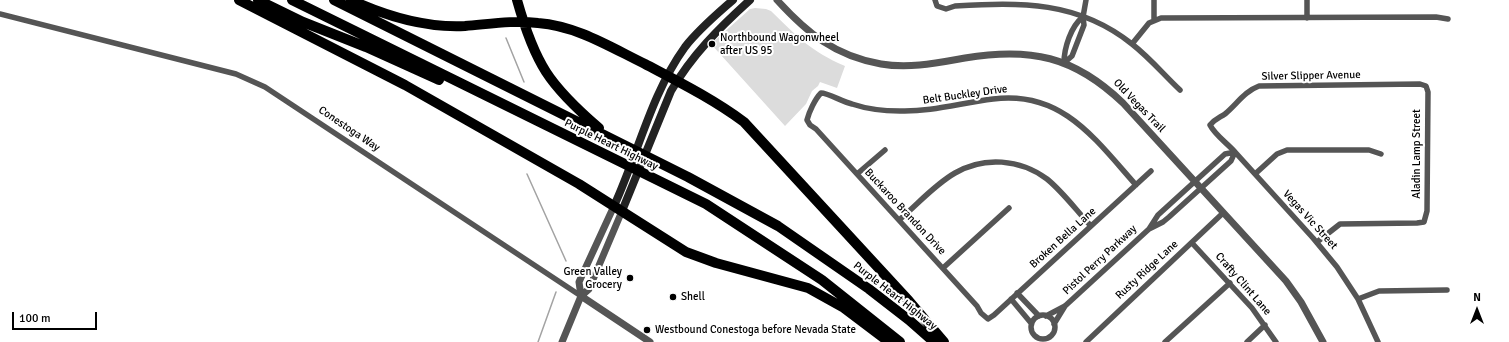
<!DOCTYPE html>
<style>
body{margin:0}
#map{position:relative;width:1509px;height:342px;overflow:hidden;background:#fff;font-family:Signika,sans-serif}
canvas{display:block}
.north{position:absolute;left:1457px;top:290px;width:40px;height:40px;-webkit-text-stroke:3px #fff;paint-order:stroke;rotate:0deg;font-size:11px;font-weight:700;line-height:16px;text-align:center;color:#000}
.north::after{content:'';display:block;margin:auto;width:14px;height:18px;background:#000;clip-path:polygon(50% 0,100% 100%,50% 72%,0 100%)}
.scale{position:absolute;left:12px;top:312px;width:85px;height:18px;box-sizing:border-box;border:2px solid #000;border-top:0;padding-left:5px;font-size:12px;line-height:14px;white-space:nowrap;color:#000;-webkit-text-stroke:3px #fff;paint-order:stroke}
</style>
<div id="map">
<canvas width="1509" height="342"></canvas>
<div class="north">N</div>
<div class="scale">100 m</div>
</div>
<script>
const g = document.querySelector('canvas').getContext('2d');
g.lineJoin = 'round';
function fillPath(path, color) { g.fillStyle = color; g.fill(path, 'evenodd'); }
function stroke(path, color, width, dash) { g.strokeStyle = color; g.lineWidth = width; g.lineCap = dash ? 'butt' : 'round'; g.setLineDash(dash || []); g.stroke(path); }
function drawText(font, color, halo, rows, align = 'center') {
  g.font = font + ' Signika,sans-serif'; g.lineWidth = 4; g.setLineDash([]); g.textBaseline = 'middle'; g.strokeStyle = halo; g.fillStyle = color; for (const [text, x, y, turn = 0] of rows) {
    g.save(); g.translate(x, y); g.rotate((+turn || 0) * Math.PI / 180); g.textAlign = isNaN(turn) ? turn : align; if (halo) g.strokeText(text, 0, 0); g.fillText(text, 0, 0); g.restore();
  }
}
fillPath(new Path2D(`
 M755,8L766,9L771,11C798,37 810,51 845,66L837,88L820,82L818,86L812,91L806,104L785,126L711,44L750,9Z`), '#dcdcdc');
stroke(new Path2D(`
 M506,38L524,82
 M527,174L566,261
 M538,342L556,292`), '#a3a3a3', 1.5);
stroke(new Path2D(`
 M935,0L937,6L946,9L955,6C1021,2 1078,1 1132,44C1150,58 1164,75 1180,90
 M1154,0V19
 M1307,0V18
 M0,14L236,74L265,87L581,296
 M1132,44L1149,23L1161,18L1436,17L1448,19
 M1064,63L1072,56L1084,25L1083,17L1086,0
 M1064,63C1064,48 1071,26 1083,17
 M857,174L885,150
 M1255,174L1277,154L1287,150H1369L1381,154
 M1136,185C1095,139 1062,90 993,99C961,103 931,112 900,111C883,111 867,109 852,104C843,102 828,93 821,93C815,99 809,112 807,120L810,125L816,129L977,306L981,313L988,319L994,315L1151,171
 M899,220C917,205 934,185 955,173C984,156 1020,159 1047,179C1063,192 1076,210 1090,225
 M1149,229L1163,222L1169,217L1231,161L1235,152
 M1317,242L1340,224L1417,223L1424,222L1427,211L1428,92L1426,86L1420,84L1259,86C1245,91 1236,105 1225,114C1219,118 1215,119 1210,125C1215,135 1227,143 1235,152L1313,238L1337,267L1358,299L1378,342
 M1192,243L1252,308L1276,342
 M943,268L1009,208
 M1017,293L1039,316
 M1011,299L1031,323
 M1358,299L1379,291L1447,290
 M1031 327a12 12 0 1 1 24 0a12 12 0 1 1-24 0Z
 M1046,316L1065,306L1149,229L1158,215L1225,154L1235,152
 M1054,324L1065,306
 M1086,342L1223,213
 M1165,342L1230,283
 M1247,342L1265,325`), '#555', 5.5);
stroke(new Path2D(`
 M777,0C807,33 835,56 881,64C909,69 937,63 965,58C1030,47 1074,56 1123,103L1286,281L1301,302L1323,342
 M581,296L579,282L614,206
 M581,296L650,342
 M562,342L581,296L589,289L622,211`), '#555', 7);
stroke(new Path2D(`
 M614,206C638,154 651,94 685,47C699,29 716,15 733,0
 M622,211L671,91C692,55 719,28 750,0`), '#222', 8);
stroke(new Path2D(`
 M239,0L405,85L579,184L686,252L716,263L808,288L844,308L889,342
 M258,0L303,22L366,47L439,80
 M292,0L706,204L822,280L900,342
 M334,0L688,177L778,226L869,289L909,320L934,342
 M351,0C388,17 425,28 465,26C490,24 513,20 538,23C577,26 610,47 645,64C679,82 713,99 744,122L909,301L944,342
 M517,0C535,64 549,85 599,128`), '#000', 10);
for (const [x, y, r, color] of [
 [712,44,4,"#000"],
 [630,278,4,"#000"],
 [673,297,4,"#000"],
 [647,330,4,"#000"]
]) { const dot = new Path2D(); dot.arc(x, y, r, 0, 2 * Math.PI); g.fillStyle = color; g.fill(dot); stroke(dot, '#fff', 1.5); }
drawText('11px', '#000', '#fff', [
 ["Northbound Wagonwheel",720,38],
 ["after US 95",720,51],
 ["Green Valley",622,272,"right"],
 ["Grocery",622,285,"right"],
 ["Shell",681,297],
 ["Westbound Conestoga before Nevada State",655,330]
], 'left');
drawText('11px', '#000', '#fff', [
 ["Silver Slipper Avenue",1311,76,-1],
 ["Belt Buckley Drive",965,95,-8],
 ["Old Vegas Trail",1139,106,46],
 ["Conestoga Way",349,129,34],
 ["Purple Heart Highway",611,145,26],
 ["Aladin Lamp Street",1417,154,-90],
 ["Buckaroo Brandon Drive",905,212,47],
 ["Vegas Vic Street",1310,220,48],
 ["Broken Bella Lane",1063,238,-42],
 ["Pistol Perry Parkway",1100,260,-43],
 ["Rusty Ridge Lane",1147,270,-43],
 ["Crafty Clint Lane",1243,284,49],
 ["Purple Heart Highway",895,296,38]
]);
</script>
